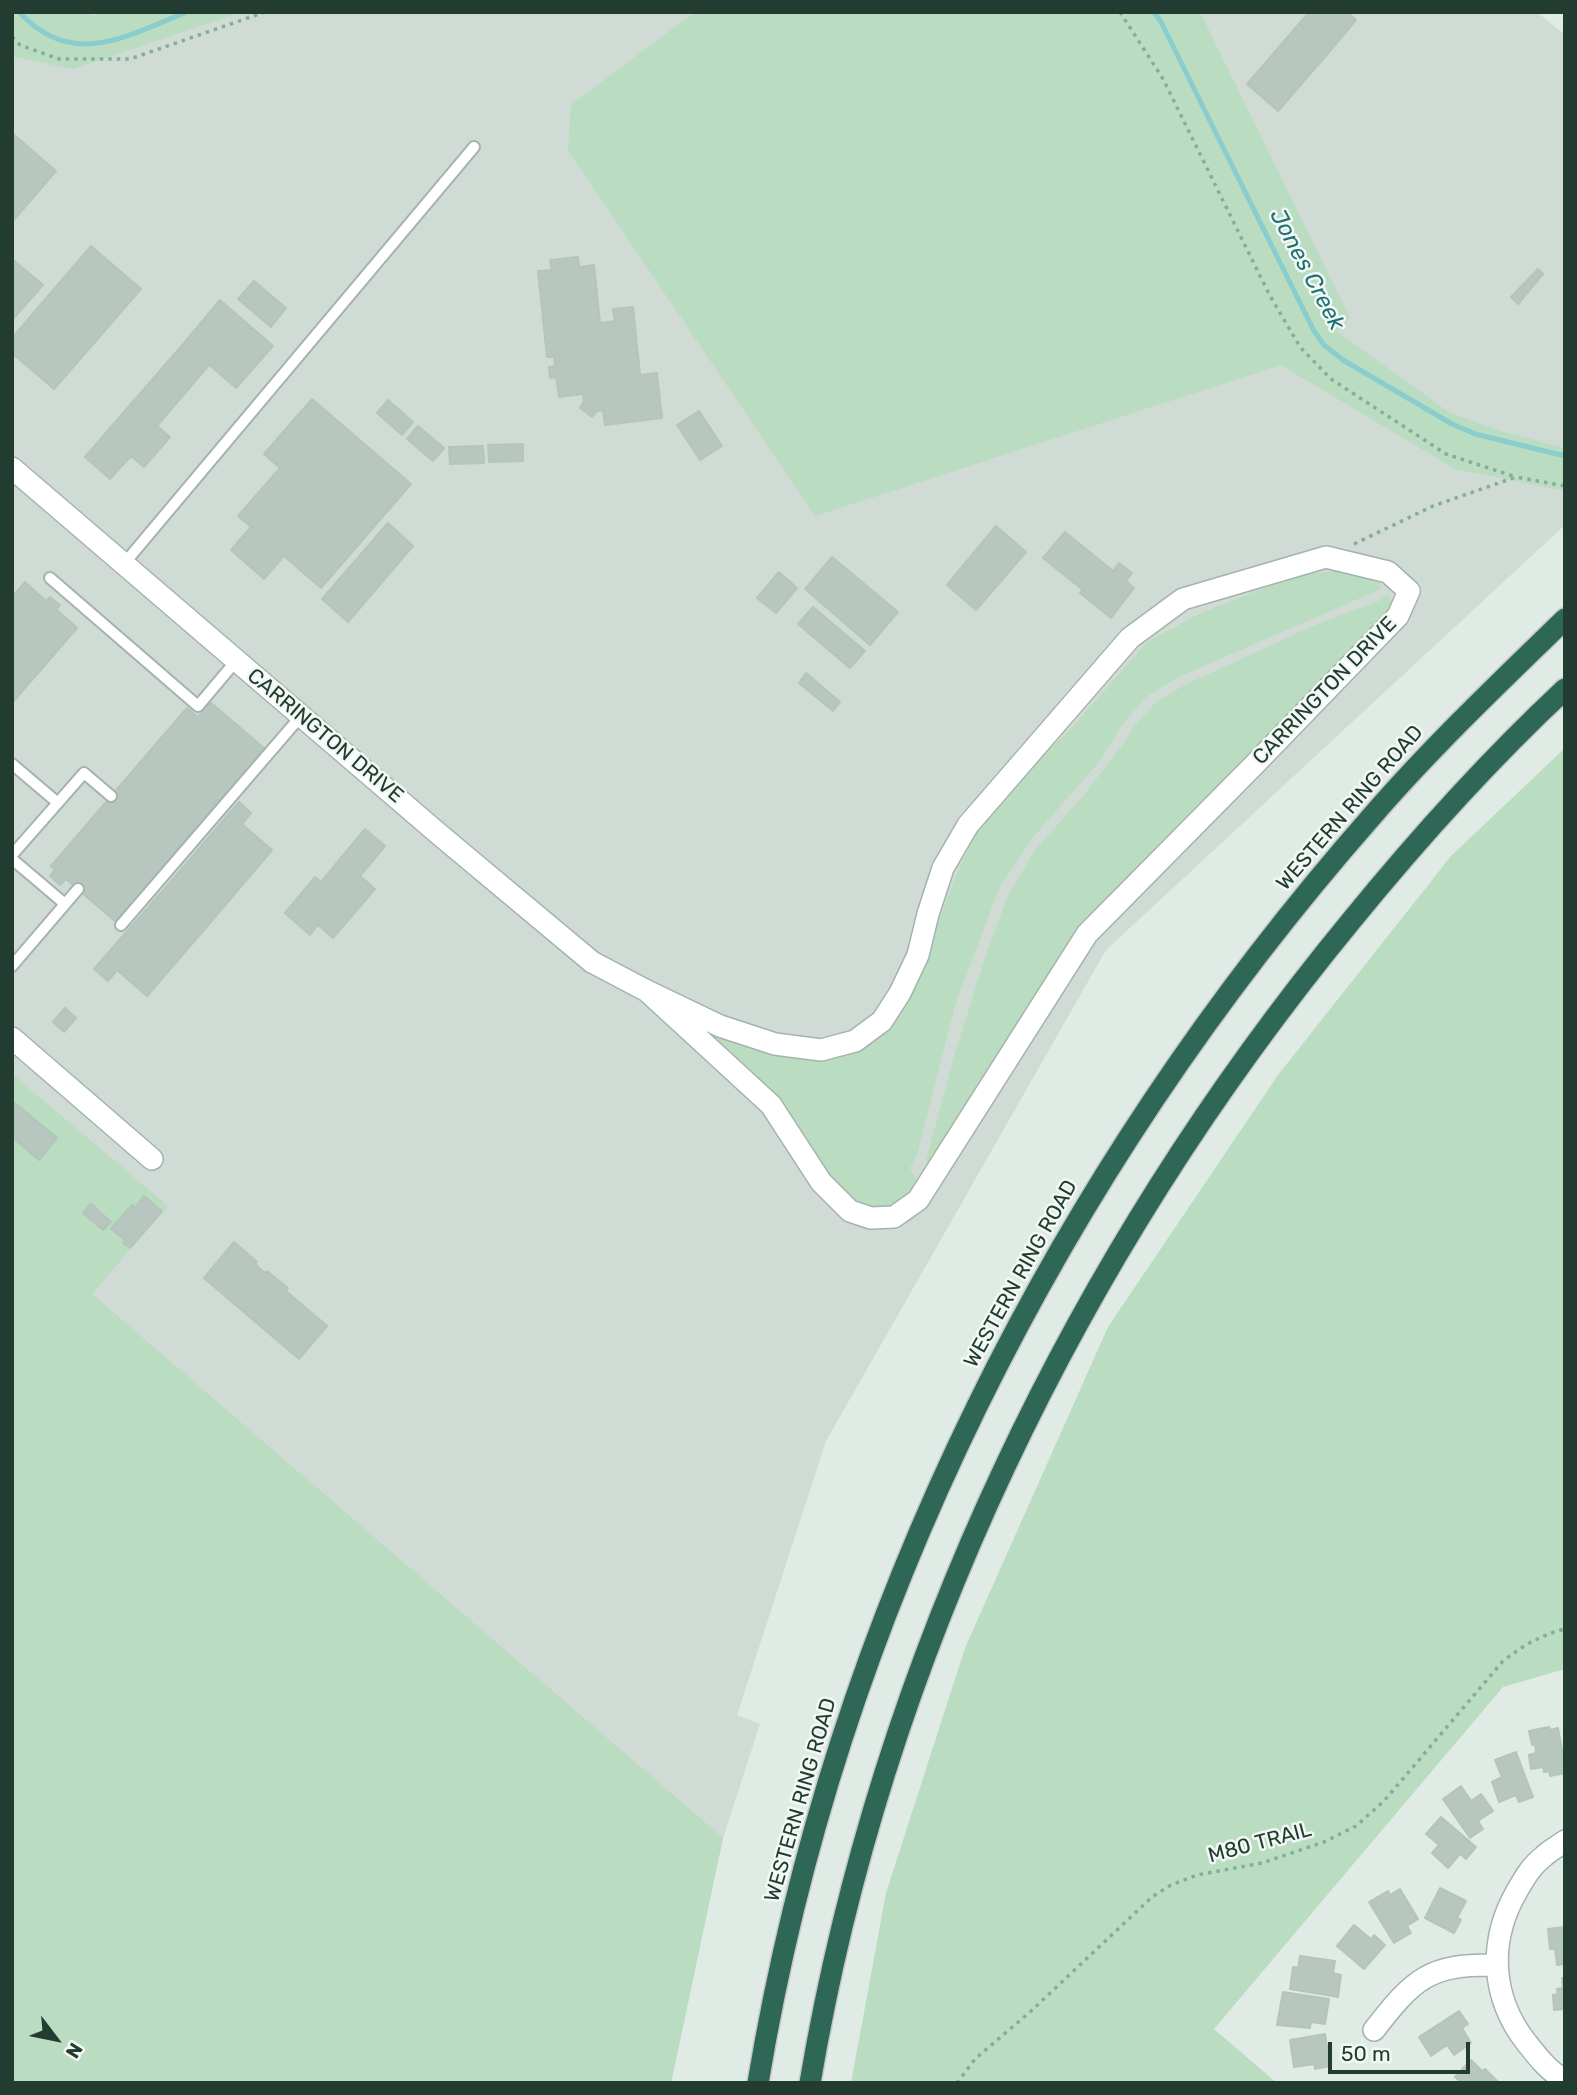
<!DOCTYPE html>
<style>
body{margin:0}
#map{position:relative;width:1577px;height:2095px;overflow:hidden;background:#e1ebe6;font-family:Rubik,sans-serif}
canvas{display:block}
.frame{position:absolute;inset:0;border:14px solid #223c32;pointer-events:none}
.north{position:absolute;left:21px;top:2004px;width:70px;height:70px;-webkit-text-stroke:5px #f2f8f4;paint-order:stroke;rotate:122deg;font-size:19px;font-weight:700;line-height:28px;text-align:center;color:#223c32}
.north::after{content:'';display:block;margin:auto;width:24px;height:32px;background:#223c32;clip-path:polygon(50% 0,100% 100%,50% 72%,0 100%)}
.scale{position:absolute;left:1328px;top:2042px;width:142px;height:32px;box-sizing:border-box;border:4px solid #223c32;border-top:0;padding-left:9px;font-size:21px;line-height:24px;white-space:nowrap;color:#223c32;-webkit-text-stroke:5px #f2f8f4;paint-order:stroke}
</style>
<div id="map">
<canvas width="1577" height="2095"></canvas>
<div class="frame"></div>
<div class="north">N</div>
<div class="scale">50 m</div>
</div>
<script>
const g = document.querySelector('canvas').getContext('2d');
g.lineJoin = 'round';
function fillPath(path, color) { g.fillStyle = color; g.fill(path, 'evenodd'); }
function stroke(path, color, width, dash) { g.strokeStyle = color; g.lineWidth = width; g.lineCap = dash ? 'butt' : 'round'; g.setLineDash(dash || []); g.stroke(path); }
function drawText(font, color, halo, rows, align = 'center') {
  g.font = font + ' Rubik,sans-serif'; g.lineWidth = 5; g.setLineDash([]); g.textBaseline = 'middle'; g.strokeStyle = halo; g.fillStyle = color; for (const [text, x, y, turn = 0] of rows) {
    g.save(); g.translate(x, y); g.rotate((+turn || 0) * Math.PI / 180); g.textAlign = isNaN(turn) ? turn : align; if (halo) g.strokeText(text, 0, 0); g.fillText(text, 0, 0); g.restore();
  }
}
fillPath(new Path2D(`
 M12,12H1537L1565,35V525L1106,950L826,1441L737,1715L760,1724L723,1838L671,2083H12Z`), '#cfdbd4');
fillPath(new Path2D(`
 M12,12H84L95,16L99,12H242L73,69L12,56Z
 M695,12H1200L1350,318L1336,331L1450,413L1507,433L1565,448V491L1455,469L1281,365L815,516L568,150L571,105Z
 M1342,570L1365,574L1379,581L1381,589L1176,678L1146,697L1121,726L1099,762L1033,837L1000,886L956,1002L917,1154L910,1168L921,1190L899,1214L850,1211L702,1032L782,1056L814,1058L842,1053L921,969L955,878L978,830L1002,794L1071,729L1147,642L1201,613L1257,591L1308,574Z
 M1388,594L1394,606L1117,900L939,1167L926,1160L956,1050L986,955L1008,896L1035,850L1084,795L1119,750L1136,724L1157,701L1187,684L1313,626L1381,600Z
 M1565,748V1669L1503,1687L1214,2029L1277,2083H851L886,1893L965,1648L1108,1327L1278,1075L1451,856Z
 M12,1074L168,1206L92,1294L723,1838L671,2083H12Z`), '#badcc0');
stroke(new Path2D(`
 M19,12C73,70 126,36 187,12
 M1154,12L1161,22L1314,331L1324,345L1343,360L1452,424L1475,434L1565,456`), '#8acdcf', 5);
const building = new Path2D(`
 M1309,12H1347L1356,20L1330,51L1299,24Z
 M1299,24L1330,51L1304,81L1273,54Z
 M1273,54L1304,81L1278,111L1247,84Z
 M12,133L56,171L12,222Z
 M91,246L141,289L54,389L12,353V338Z
 M578,257L579,267L594,265L600,323L615,321L613,309L633,307L640,375L657,373L662,418L605,425L603,410L597,411L592,417L580,408L584,401L583,394L559,397L556,377L550,378L549,367L555,366L554,357H547L538,271L552,270L550,260Z
 M12,259L43,285L12,320Z
 M1538,269L1543,274L1518,304L1511,297Z
 M254,281L286,308L271,327L238,299Z
 M220,300L273,346L236,388L184,343Z
 M184,343L209,365L157,426L131,404Z
 M312,399L411,484L321,588L284,556L264,579L231,550L251,527L238,516L280,468L264,454Z
 M388,400L413,422L402,435L377,413Z
 M131,404L170,437L144,467L131,456L110,479L85,457Z
 M699,411L722,446L700,460L677,425Z
 M418,426L444,448L433,461L407,439Z
 M523,444V461L489,462L488,445Z
 M483,446L484,463L450,464L449,447Z
 M388,523L413,546L348,622L322,599Z
 M996,526L1026,552L976,610L947,585Z
 M1065,532L1113,571L1119,563L1132,573L1126,581L1134,588L1111,618L1080,593L1083,590L1043,558Z
 M832,557L898,612L870,645L805,589Z
 M779,572L797,588L776,613L757,598Z
 M25,582L46,601L50,597L60,605L56,609L77,628L12,703V597Z
 M813,607L865,651L850,668L798,624Z
 M806,673L840,702L833,711L799,683Z
 M210,702L264,748L116,922L66,879L60,885L50,876L55,870L51,866L187,708L198,717Z
 M239,802L251,813L242,824L272,850L210,923L167,886Z
 M365,829L385,846L360,876L375,889L333,938L318,925L310,935L285,913L315,877L321,882Z
 M167,886L210,923L147,996L117,970L108,981L94,969Z
 M65,1008L76,1018L64,1032L53,1022Z
 M15,1103L57,1138L39,1160L12,1137V1107Z
 M144,1196L162,1211L130,1248L123,1243L125,1240L111,1229L132,1205L135,1208Z
 M91,1204L111,1222L103,1230L83,1213Z
 M234,1242L257,1262L255,1264L265,1273L267,1271L288,1288L286,1291L327,1326L299,1359L204,1278Z
 M1549,1727L1550,1730L1558,1728L1565,1767V1773L1550,1776L1549,1771L1544,1772L1543,1767L1531,1769L1529,1755L1536,1753L1535,1744L1532,1745L1529,1731Z
 M1516,1752L1533,1797L1519,1802L1516,1795L1499,1802L1492,1782L1502,1777L1495,1760Z
 M1461,1786L1471,1801L1481,1794L1493,1811L1478,1821L1483,1829L1470,1838L1443,1799Z
 M1441,1817L1476,1847L1466,1859L1460,1854L1448,1868L1432,1853L1439,1845L1426,1834Z
 M1440,1888L1466,1901L1457,1918L1461,1920L1454,1933L1425,1918Z
 M1400,1889L1418,1919L1407,1926L1411,1933L1394,1943L1369,1902L1388,1891L1390,1895Z
 M1354,1925L1371,1939L1374,1935L1385,1945L1364,1969L1337,1946Z
 M1565,1927V1964L1557,1965L1555,1949H1550L1548,1929Z
 M1300,1956L1335,1961L1333,1973L1341,1975L1338,1997L1290,1989L1293,1967L1298,1968Z
 M1562,1978H1565V2009L1554,2010L1553,1995L1558,1994L1557,1989L1563,1988Z
 M1283,1992L1329,1999L1325,2024L1311,2022L1310,2028L1277,2025Z
 M1459,2011L1468,2024L1462,2028L1471,2043L1454,2055L1447,2045L1431,2056L1419,2037Z
 M1325,2034L1330,2066L1315,2069L1314,2064L1294,2067L1290,2040Z
 M1471,2060L1482,2071L1485,2069L1498,2082L1462,2083L1455,2077Z`);
fillPath(building, '#b7c6be');
stroke(building, '#b4c5bc', 2);
const service = new Path2D(`
 M123,565L474,147
 M50,578L198,706L236,661
 M12,764L58,803
 M12,855L84,773L111,796
 M12,859L65,904
 M121,925L301,716
 M12,966L78,889`);
const minor = new Path2D(`
 M12,468L440,835L592,962L647,991L720,1026L775,1044L821,1050L855,1041L882,1021L900,993L918,955L928,914L943,868L968,825L1130,638L1183,599L1326,557L1388,572L1409,591L1398,616L1255,764L1087,934L918,1200L894,1217L871,1218L850,1211L821,1182L771,1105L647,991
 M12,1038L152,1159
 M1565,1841C1557,1847 1549,1851 1543,1857C1531,1866 1524,1879 1517,1891C1488,1941 1491,1997 1526,2042C1537,2056 1549,2072 1565,2080
 M1374,2030C1414,1979 1428,1964 1496,1965`);
const motorway = new Path2D(`
 M758,2083C836,1612 1059,1172 1373,815C1433,746 1499,683 1565,619
 M810,2083C882,1657 1077,1254 1351,921C1417,840 1488,761 1565,689`);
stroke(service, '#a4b3ac', 14);
stroke(minor, '#a4b3ac', 24);
stroke(motorway, '#c1c8c6', 24);
stroke(new Path2D(`
 M1120,12L1163,79L1269,294L1300,347L1331,379L1446,454L1516,477
 M12,37L20,45L59,59H130L265,12
 M1354,544L1433,506L1516,477L1565,486
 M957,2083L975,2059L1030,2012L1152,1897L1171,1885L1197,1875L1262,1863L1324,1842L1356,1826L1384,1801L1503,1661C1523,1646 1540,1635 1565,1629`), '#82ae9b', 3.5, [3.5, 5]);
stroke(service, '#fff', 10);
stroke(minor, '#fff', 21);
stroke(motorway, '#2e6755', 21);
drawText('21px', '#223c32', '#f2f8f4', [
 ["CARRINGTON DRIVE",1325,691,-46],
 ["CARRINGTON DRIVE",325,736,40],
 ["WESTERN RING ROAD",1350,808,-49],
 ["WESTERN RING ROAD",1021,1274,-61],
 ["WESTERN RING ROAD",801,1800,-74],
 ["M80 TRAIL",1260,1843,-15]
]);
drawText('italic 23px', '#1e7276', '#f2f8f4', [
 ["Jones Creek",1307,270,62]
]);
</script>
